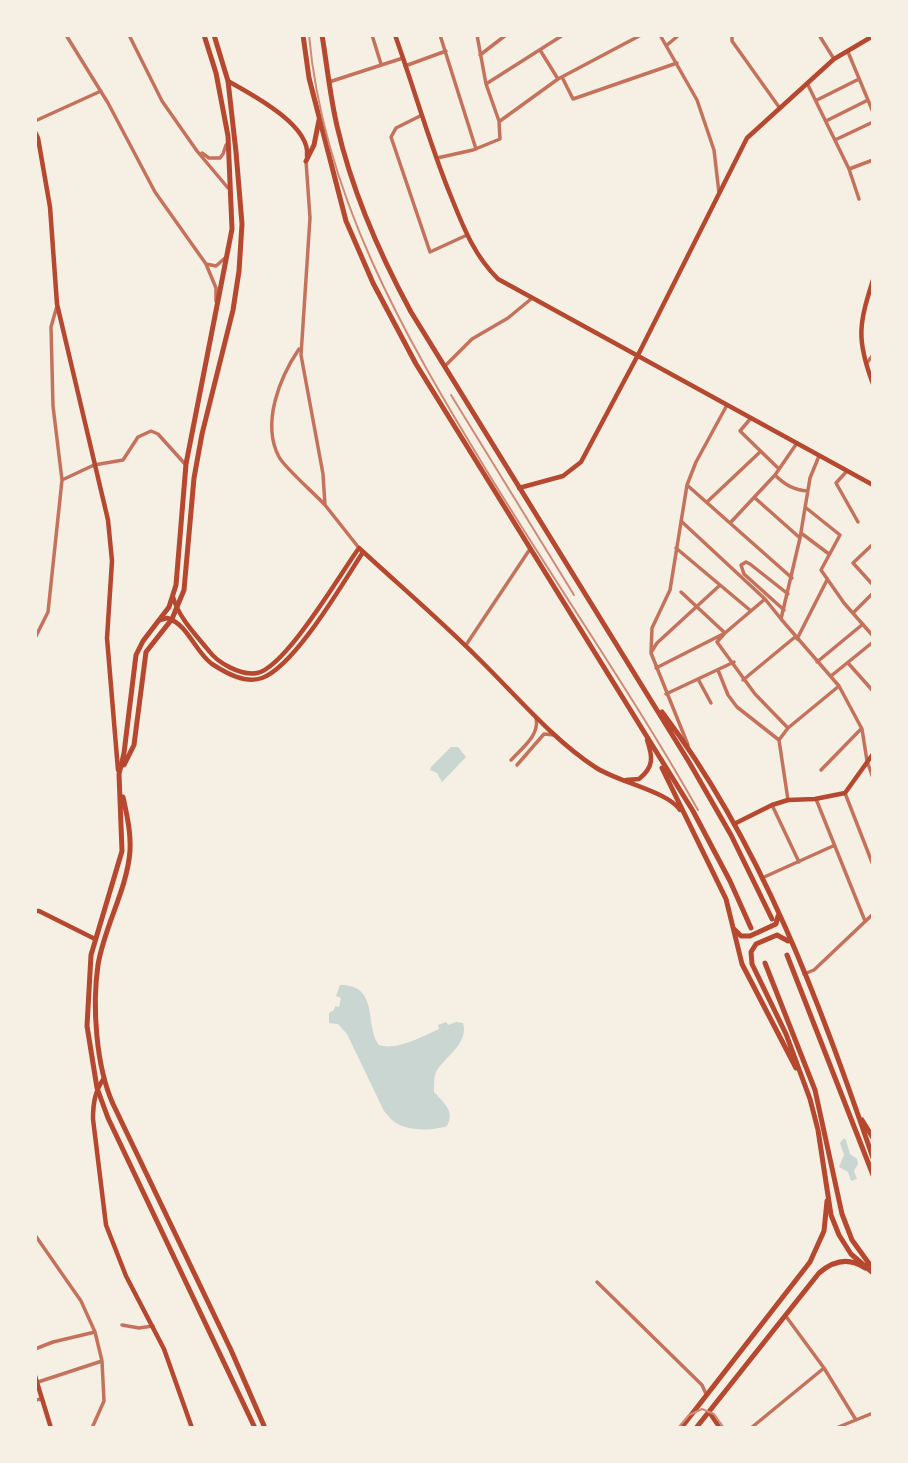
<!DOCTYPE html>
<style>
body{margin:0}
#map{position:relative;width:908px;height:1463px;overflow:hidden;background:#f6efe4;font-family:Merriweather,serif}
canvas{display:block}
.frame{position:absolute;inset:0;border:37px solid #f6efe4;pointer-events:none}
</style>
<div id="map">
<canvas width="908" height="1463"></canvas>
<div class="frame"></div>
</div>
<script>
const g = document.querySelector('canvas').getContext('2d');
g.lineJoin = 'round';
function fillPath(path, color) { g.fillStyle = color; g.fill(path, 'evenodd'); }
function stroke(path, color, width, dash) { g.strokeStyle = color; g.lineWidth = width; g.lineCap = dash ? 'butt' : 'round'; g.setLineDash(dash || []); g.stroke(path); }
fillPath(new Path2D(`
 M451,747H458L466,757L442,782L437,773L430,770L431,767Z
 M340,985C380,985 364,1025 379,1045C397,1051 423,1036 439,1029L438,1025L446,1022L448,1025L456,1022L463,1023C470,1045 439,1060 435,1075C434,1080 434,1087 434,1092C444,1103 455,1111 447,1126C433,1131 409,1131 396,1123C391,1120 388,1115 384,1111L347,1034L338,1024L329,1023V1013L334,1010L335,1006L339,1007L341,998L336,996Z
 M844,1138L846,1140L850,1154L857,1159L858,1164L854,1171L857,1179L851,1181L848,1172L839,1167L844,1155L840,1143Z`), '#c9d6d2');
stroke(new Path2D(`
 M372,35L381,64
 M440,35L476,149
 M660,35L697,100L714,150L719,193
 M732,35V41L779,107
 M819,35L834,59
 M667,45L679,35
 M540,50L558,79
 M848,52L873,112
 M480,55L506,35
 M405,66L446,51
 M562,77L573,99L677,63
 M329,82L403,58
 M807,83L849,169L859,199
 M486,84L563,35
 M817,100L859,79
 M422,115L396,128L391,137L430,252L467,235
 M35,121L101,91
 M500,121L558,79L641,35
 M826,121L868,100
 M835,140L873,122
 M437,158L473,150L500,139L499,121L486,84L477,35
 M849,169L873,160
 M866,364L873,355
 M445,366L472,339L508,318L531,299
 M751,418L740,431L779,469
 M819,456L810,478L800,538L781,619L839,686L862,729L867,761L873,778
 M847,471L836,483L858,522
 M775,475C785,485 794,490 808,491
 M62,480L94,465L123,460L138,437L151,431L158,434L185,464
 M687,485L792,578
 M755,498L800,538
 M707,502L760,452
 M805,507L840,535L821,570L844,603L873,636
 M681,521L765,599L781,619
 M731,522L775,475L797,443
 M801,533L829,554
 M873,544L853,563L873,585
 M676,548L751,611
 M681,592L725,633L717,642L755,694L788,728
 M784,610L744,574L741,565L746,562L750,564L788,594
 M853,613L873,593
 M35,638L48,612L62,480L53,406L51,327L57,306
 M797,639L827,580
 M466,645L530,549
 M652,651L657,643L719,586
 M817,662L863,624
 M848,663L873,691
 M656,668L725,633L765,599
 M718,670L728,695L737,707L779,740
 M831,676L873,642
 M698,679L711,703
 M743,680L795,637
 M666,694L734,662
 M688,745L651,653L652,628L670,590L687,485L696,462L727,405
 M511,760C522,748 540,735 536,718
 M517,765L544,734L554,735
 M821,770L861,729
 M845,793L873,865
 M816,799L865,921
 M788,800L779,740L788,728L839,686
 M772,805L799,862
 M762,878L833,846
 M804,974L814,970L873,914
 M35,1235L81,1301L95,1332L102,1361L104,1401L92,1428
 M597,1282L702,1385L706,1394
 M785,1315L824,1368L856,1420
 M122,1325L139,1328L153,1326
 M35,1349L53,1342L95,1332
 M38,1382L102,1361
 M35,1400L42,1399
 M751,1428L824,1368
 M836,1428L873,1413`), '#c5725c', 3.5);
stroke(new Path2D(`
 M66,35L108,103L155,192L206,264L216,288V301
 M129,35L162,101L197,151L228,188
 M202,153L209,158H220L223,154L226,145
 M306,161L310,218L301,355L323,474L325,505L359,548
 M206,264L216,266L225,258
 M299,349C280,377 261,423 279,457C285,468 315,494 325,505`), '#c5725c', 3.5);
stroke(new Path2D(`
 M395,35C414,88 429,142 450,194C463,226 473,254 498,279L873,485
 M228,81C251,94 311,125 307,156
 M35,132L38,138L50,207L57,304L108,520L112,561L107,638L118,770
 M873,280C859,324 856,339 873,384
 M519,488L563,476L581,462L638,355L747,138L834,59L873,36
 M173,597C179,618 195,634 209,651C218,663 241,676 257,673C286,667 340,574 359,548C398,584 439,619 477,657C514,693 552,739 595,767C617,782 667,791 680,810
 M160,620L167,618C188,624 195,652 212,664C226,673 245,684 262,678C295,666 343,583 363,552
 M626,780L639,779C654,767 653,757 647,740
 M734,824L772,805L788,800L815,799L845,793L873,754
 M35,911H39L95,939
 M104,1078C95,1091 93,1103 93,1119L106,1225L126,1276L164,1349L192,1428
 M35,1376L51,1428
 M709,1412L720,1428`), '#b5482f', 4.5);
stroke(new Path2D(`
 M204,35L216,73L228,136L232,229L186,464L176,585L169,607L143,641L136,655L124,753L119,774L122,851L91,955L87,1026L97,1088L108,1118L255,1428
 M124,765L134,745L146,652L172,619L184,590L194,478L202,434L233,310L239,271L242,224L236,152L228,81L214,35
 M123,797C127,815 131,833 130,851C127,890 104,927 98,965C92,1006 96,1066 113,1104L231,1350L265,1428
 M862,1120L873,1138
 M681,1428L810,1262L824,1231L827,1201
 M696,1428L819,1273C833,1261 849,1257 865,1268`), '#b5482f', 5);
stroke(new Path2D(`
 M303,35L309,78L346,221L373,283L416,364L693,811L730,881L751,928
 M322,35C327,65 330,96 337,126C352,191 379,253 411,312L689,762L731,835L772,919
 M306,161L314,145L319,120
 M662,712C762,844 820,1004 873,1158
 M662,768L726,899L742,964L796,1068
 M734,929L741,936H750L776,924L778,916
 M788,941L777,935L756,944L751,952L752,964L786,1034L810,1099L818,1130L831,1215L839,1235L851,1254L873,1273
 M787,955L873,1175
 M765,963L815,1090L842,1214L852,1240L873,1269`), '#b5482f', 5);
stroke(new Path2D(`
 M678,1428L689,1415L702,1409L714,1414L724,1428`), '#cf8b77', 2);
stroke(new Path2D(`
 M309,35C323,194 404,335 485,468C555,583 632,693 698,810
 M451,395L574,595`), '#cf8b77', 2);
</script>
